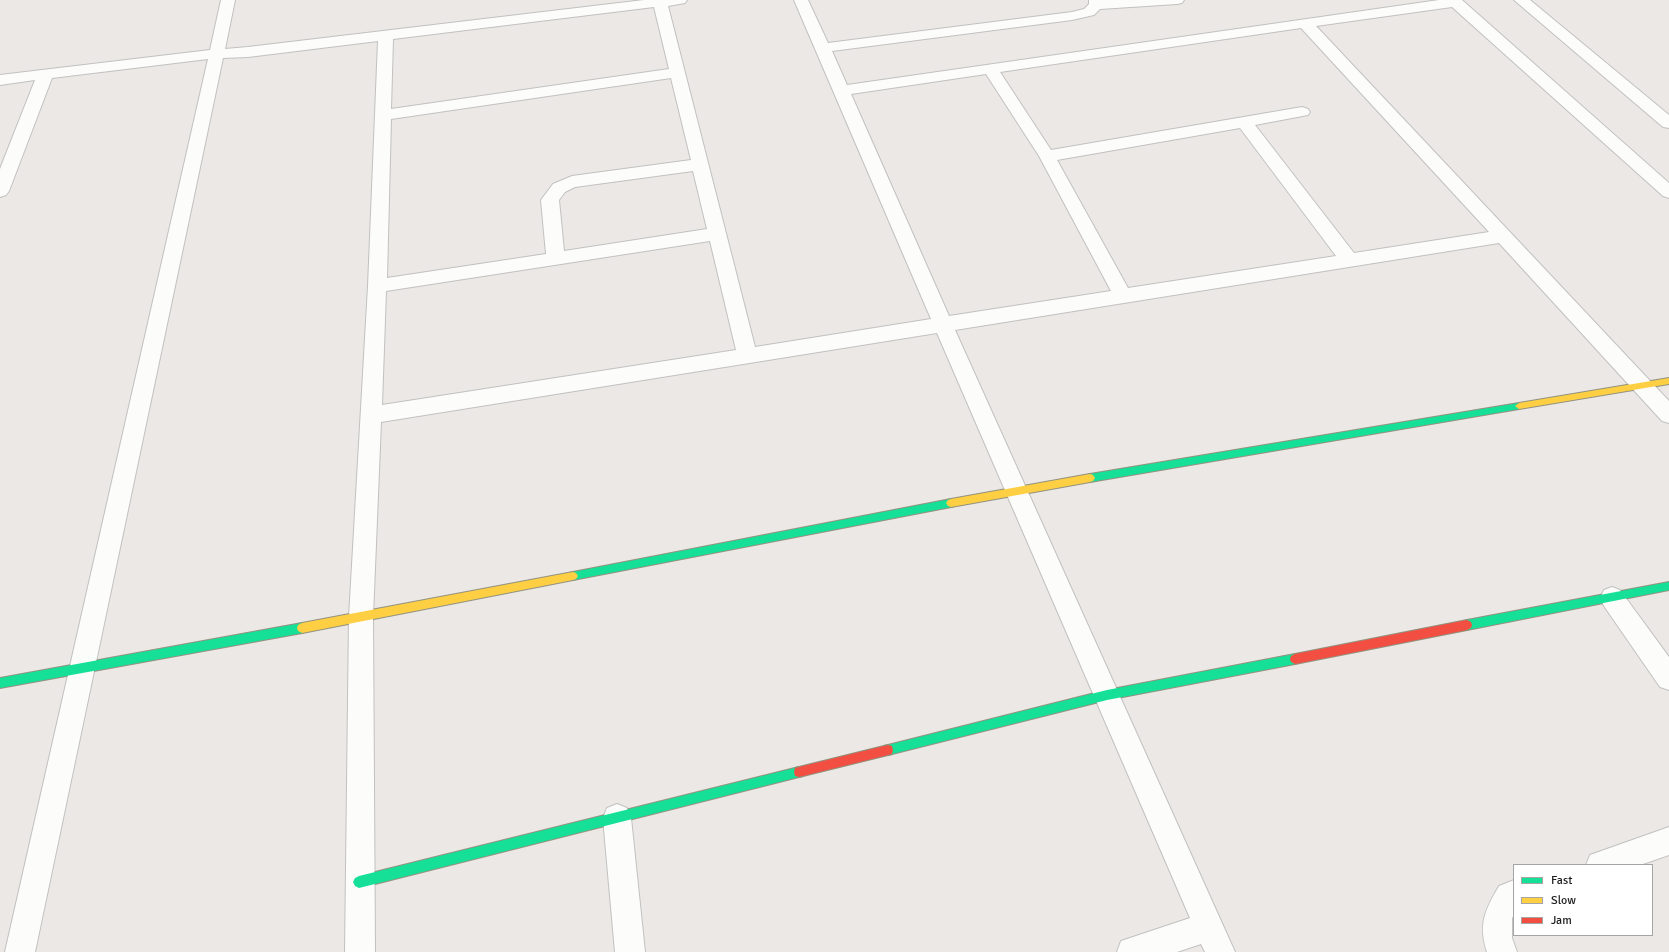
<!DOCTYPE html>
<style>
body{margin:0}
#map{position:relative;width:1669px;height:952px;overflow:hidden;background:#ebe8e5;font-family:Signika,sans-serif}
canvas{display:block}
.legend{position:absolute;left:1513px;top:864px;width:140px;height:72px;box-sizing:border-box;background:#fff;border:1px solid #a5a5a5;margin:0;padding:5px 7px;list-style:none;font-size:12px;color:#1d1d1d}
.legend li{display:flex;align-items:center;gap:8px;height:20px}
.legend b{width:20px;border:1px solid #a5a5a5}
</style>
<div id="map">
<canvas width="1669" height="952"></canvas>
<ul class="legend">
<li><b style="height:5px;background:#16e098"></b>Fast</li>
<li><b style="height:5px;background:#ffcf43"></b>Slow</li>
<li><b style="height:5px;background:#f24e42"></b>Jam</li>
</ul>
</div>
<script>
const g = document.querySelector('canvas').getContext('2d');
g.lineJoin = 'round';
function stroke(path, color, width, dash) { g.strokeStyle = color; g.lineWidth = width; g.lineCap = dash ? 'butt' : 'round'; g.setLineDash(dash || []); g.stroke(path); }
function fillPath(path, color) { g.fillStyle = color; g.fill(path, 'evenodd'); }
const street = new Path2D(`
 M221,0H235L225,49L248,47L644,0H687L685,3L668,6L755,347L931,319L794,0H808L828,43L1072,12L1084,9L1089,4V0H1184L1182,3L1177,4L1100,9L1094,15L1072,20L832,51L847,85L1439,0H1462L1669,183V198L1663,196L1452,7L1316,26L1669,401V423L1662,421L1499,243L955,330L1235,952H1205L1201,944L1177,952H1117L1121,941L1190,918L937,333L381,422L373,617L375,952H345L349,617L368,286L378,41L248,57L223,58L35,952H5L208,59L52,78L9,191L6,195L0,197V169L35,80L0,85V75L210,50ZM654,7L669,69L391,109L393,39ZM1301,28L1489,232L1354,253L1255,125L1308,115L1310,112L1308,109L1302,107L1051,150L1000,72ZM986,74L1039,156L1111,291L949,316L851,94ZM671,78L691,160L572,176L553,184L541,200L546,254L387,278L391,119ZM1240,128L1336,256L1128,288L1057,160ZM693,171L707,229L564,251L559,200L565,192L575,187ZM710,241L736,350L382,405L386,291Z
 M1514,0H1530L1669,115V128L1663,127Z
 M1612,587L1620,590L1669,657V690L1660,687L1604,606L1600,598L1604,590Z
 M617,804L627,808L631,818L645,952H615L603,818L607,808Z
 M1669,827V855L1640,865H1586L1590,855Z
 M1514,880V915L1512,918V938L1517,952H1487C1478,924 1485,910 1499,886Z`);
const fast = new Path2D(`
 M1519,403L1523,406L1519,409L1090,482L1087,481L1085,478L1087,475L1090,474Z
 M951,499L954,500L956,503L954,506L951,507L573,580L570,579L568,576L570,573L573,572Z
 M1669,582V590L1467,630L1463,628L1462,625L1463,622L1467,620Z
 M302,623L306,625L307,628L306,631L302,633L0,688V678Z
 M1295,654L1299,656L1300,659L1299,662L1295,664L1107,700L888,755L884,754L883,750L884,746L888,745L1107,690Z
 M799,767L803,768L804,772L803,776L799,777L359,888L355,886L353,882L355,878L359,876Z`);
const slow = new Path2D(`
 M1669,378V384L1519,409L1515,406L1519,403Z
 M1090,474L1093,475L1095,478L1093,481L1090,482L951,507L948,506L946,503L948,500L951,499Z
 M573,572L576,573L578,576L576,579L573,580L302,633L298,631L297,628L298,625L302,623Z`);
const jam = new Path2D(`
 M1467,620L1471,622L1472,625L1471,628L1467,630L1295,664L1291,662L1290,659L1291,656L1295,654Z
 M888,745L892,746L893,750L892,754L888,755L799,777L795,776L794,772L795,768L799,767Z`);
stroke(street, '#c2c1c0', 2);
stroke(fast, '#93927f', 2);
stroke(slow, '#93927f', 2);
stroke(jam, '#93927f', 2);
fillPath(street, '#fcfcfb');
fillPath(fast, '#16e098');
fillPath(slow, '#ffcf43');
fillPath(jam, '#f24e42');
</script>
